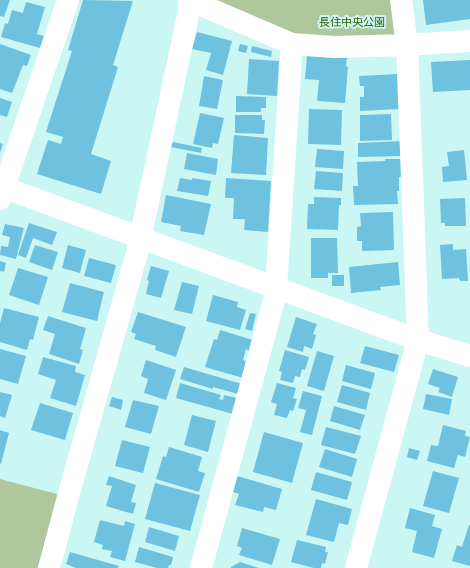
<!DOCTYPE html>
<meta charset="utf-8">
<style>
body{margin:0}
canvas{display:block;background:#caf6f4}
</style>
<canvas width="470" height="568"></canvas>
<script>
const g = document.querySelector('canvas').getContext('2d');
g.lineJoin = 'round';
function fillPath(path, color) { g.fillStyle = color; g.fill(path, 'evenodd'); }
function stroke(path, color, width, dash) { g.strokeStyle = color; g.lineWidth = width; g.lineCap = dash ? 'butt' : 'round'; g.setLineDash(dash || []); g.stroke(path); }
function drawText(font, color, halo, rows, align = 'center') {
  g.font = font + ' Rubik,"Noto Sans JP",sans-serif'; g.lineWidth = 4; g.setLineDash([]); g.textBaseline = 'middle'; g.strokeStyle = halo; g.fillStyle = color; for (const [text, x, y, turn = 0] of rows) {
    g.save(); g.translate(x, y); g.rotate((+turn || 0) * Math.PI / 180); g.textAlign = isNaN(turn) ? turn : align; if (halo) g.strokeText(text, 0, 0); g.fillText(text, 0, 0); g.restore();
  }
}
fillPath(new Path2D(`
 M189,0H401L407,45L334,47Z
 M0,479L68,497L49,568H0Z`), '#aec79c');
fillPath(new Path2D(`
 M0,0H10L4,17L0,16Z
 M83,0L133,1L113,65L118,67L91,154L111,161L101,194L37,174L48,140L61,144L63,137L46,132L72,51L68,50Z
 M423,0H470V19L426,25Z
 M26,2L45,7L37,34L44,36L40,48L1,37L5,23L8,24L12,10L23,13Z
 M197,32L232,41L223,75L206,70L211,53L192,49Z
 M0,44L31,55L27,66L23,65L12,93L0,89Z
 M240,44L248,46L246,53L238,51Z
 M252,46L272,51L271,57L251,52Z
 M307,55L347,58L346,66L348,67L345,103L317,101L319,80L305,79Z
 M249,59L279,61L277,96L247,94Z
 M470,60V90L433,92L431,62Z
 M398,74L400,109L360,111V97H364V86H360L359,76Z
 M204,76L223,80L217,109L199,106Z
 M236,96L266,97V108H261V112H236Z
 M0,98L12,102L7,117L0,115Z
 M309,109L342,110L341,145L308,144Z
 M200,113L224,118L218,144L213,143L212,148L193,144Z
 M391,114L392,140L360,141V115Z
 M235,115H262V120H265L264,134L235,133Z
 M234,135L268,138L266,175L231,173Z
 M402,141V156L358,157V143Z
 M173,142L202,148L201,153L171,147Z
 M0,143L3,144L0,153Z
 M317,149L344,151L343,169L315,167Z
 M464,150L467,180L443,182L442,167L449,166L447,152Z
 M187,153L218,159L216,175L184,169Z
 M385,159H401V177H399V191H397L398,204L354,205L353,186H358L357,162L385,161Z
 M316,171L343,173L342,191L314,189Z
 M180,178L192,180V178L211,181L208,196L177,191Z
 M226,178L271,181L268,232L244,230L245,219H233L234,198H225Z
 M166,195L211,204L204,235L180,231L181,226L161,222Z
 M314,197L341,198V205H339L338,230L307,229L308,204H314Z
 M465,198L466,226H445V223H441L440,199Z
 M393,212L394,250L362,251V241H357V227L361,226L360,213Z
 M29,223L57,232L52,245L33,238L26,258L18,255Z
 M5,224L24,228L16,259L0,255L1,246L8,247L10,237L2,235Z
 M311,238H337L338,273H328V278H311Z
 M453,244V250L466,249L468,281H460L459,278L442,279L440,245Z
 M35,245L58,252L52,270L29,262Z
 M68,245L86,250L80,273L62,268Z
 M89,258L116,265L111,283L84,276Z
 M0,261L6,263L4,272L0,271Z
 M398,262L400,285L380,287L381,290L351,293L349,267Z
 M151,266L169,271L161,298L146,294L149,281L147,280Z
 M18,268L48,277L39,305L9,295Z
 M332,275H344V286H332Z
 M182,282L199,286L192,314L174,310Z
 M70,283L104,292L97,321L62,312Z
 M213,295L238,302L237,307L246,310L240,330L206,321Z
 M4,308L39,317L33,340L30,339L27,350L0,342V323Z
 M138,312L186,327L176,357L155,350L156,346L134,339L136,334L131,332Z
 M250,313L256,314L252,331L245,329Z
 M48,316L86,328L80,349L83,350L79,364L49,354L55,334L43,330Z
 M296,317L317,324L313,334L316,335L312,349L304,346L303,352L287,347Z
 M220,330L253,340L250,351L246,349L243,360L248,362L243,378L205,367L214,339L217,340Z
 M365,346L399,355L394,372L360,363Z
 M0,349L26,356L18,384L0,379Z
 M285,350L309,357L305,370L302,369L300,377L295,376L293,383L280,380L282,372L279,371Z
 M317,351L334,356L324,391L307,386Z
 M43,357L76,366L75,372L85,375L76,406L50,398L56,380L38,374Z
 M146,360L176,370L166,400L144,393L148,379L141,376Z
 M346,365L375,373L371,389L342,381Z
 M184,367L242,384L238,394L213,387V389L180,379Z
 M433,369L458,377L452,397L438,392L440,388L428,384Z
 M180,383L221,395L219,399L223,400L224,395L237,398L233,414L176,398Z
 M277,383L296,388L293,398L297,399L293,411L290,410L287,418L274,415L277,404L271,402Z
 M342,385L370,393L366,410L337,402Z
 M303,391L322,396L312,435L300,432L306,410L298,408Z
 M0,392L12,395L5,418L0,416Z
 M426,394L452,399L449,415L423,409Z
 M112,397L123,400L121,410L109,406Z
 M133,400L159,406L151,434L125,427Z
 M40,403L73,413L65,440L31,430Z
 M334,406L365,415L360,430L330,421Z
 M192,415L216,421L208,452L184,445Z
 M443,425L466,431L465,436L470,437L465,457L458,455L454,468L427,461L431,445L438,446Z
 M326,427L361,436L355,454L321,445Z
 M0,430L9,433L1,464L0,463Z
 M264,432L303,443L292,483L253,472Z
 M122,440L150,447L143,473L115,466Z
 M169,447L202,457L198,471L205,473L199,492L156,479L163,456L166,457Z
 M409,448L420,451L417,460L407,457Z
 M325,449L357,459L352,477L319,467Z
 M433,471L459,478L449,513L423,506Z
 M316,472L352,482L347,500L311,490Z
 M109,476L136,485L131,502L136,503L133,514L106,506L112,486L106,485Z
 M237,476L282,489L276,510L264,507L263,512L235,505L239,494L233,492Z
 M155,483L200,495L190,531L145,519Z
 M316,499L352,509L348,525L339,523L334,542L306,535Z
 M410,508L435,515L432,526L442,529L434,558L412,552L417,531L405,528Z
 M100,520L124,526L125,521L135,524L125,561L110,557L112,551L102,549L103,545L94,542Z
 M469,525H470V566L452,561L457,545L462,547Z
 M149,527L179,536L175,551L145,542Z
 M242,528L280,539L272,565L239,555L242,548L237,546Z
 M297,540L326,547L325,552H328L325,564L322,563L321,568H314L291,562Z
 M139,547L173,557L171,565H169L168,568H157L135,562Z
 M70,552L119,566L118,568H76L66,564Z
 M240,562L259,568H231V567Z`), '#6ec2e0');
stroke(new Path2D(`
 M189,0L292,44L334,47L407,45L470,41
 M0,186L418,340L470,356
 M0,199L68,0
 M49,568L68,497L137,253L191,2
 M201,568L274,300L276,288L292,44
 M356,568L418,340L407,45L401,0`), '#fff', 22);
drawText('11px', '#355e00', '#caf6f4', [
 ["長住中央公園",352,23]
]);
</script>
